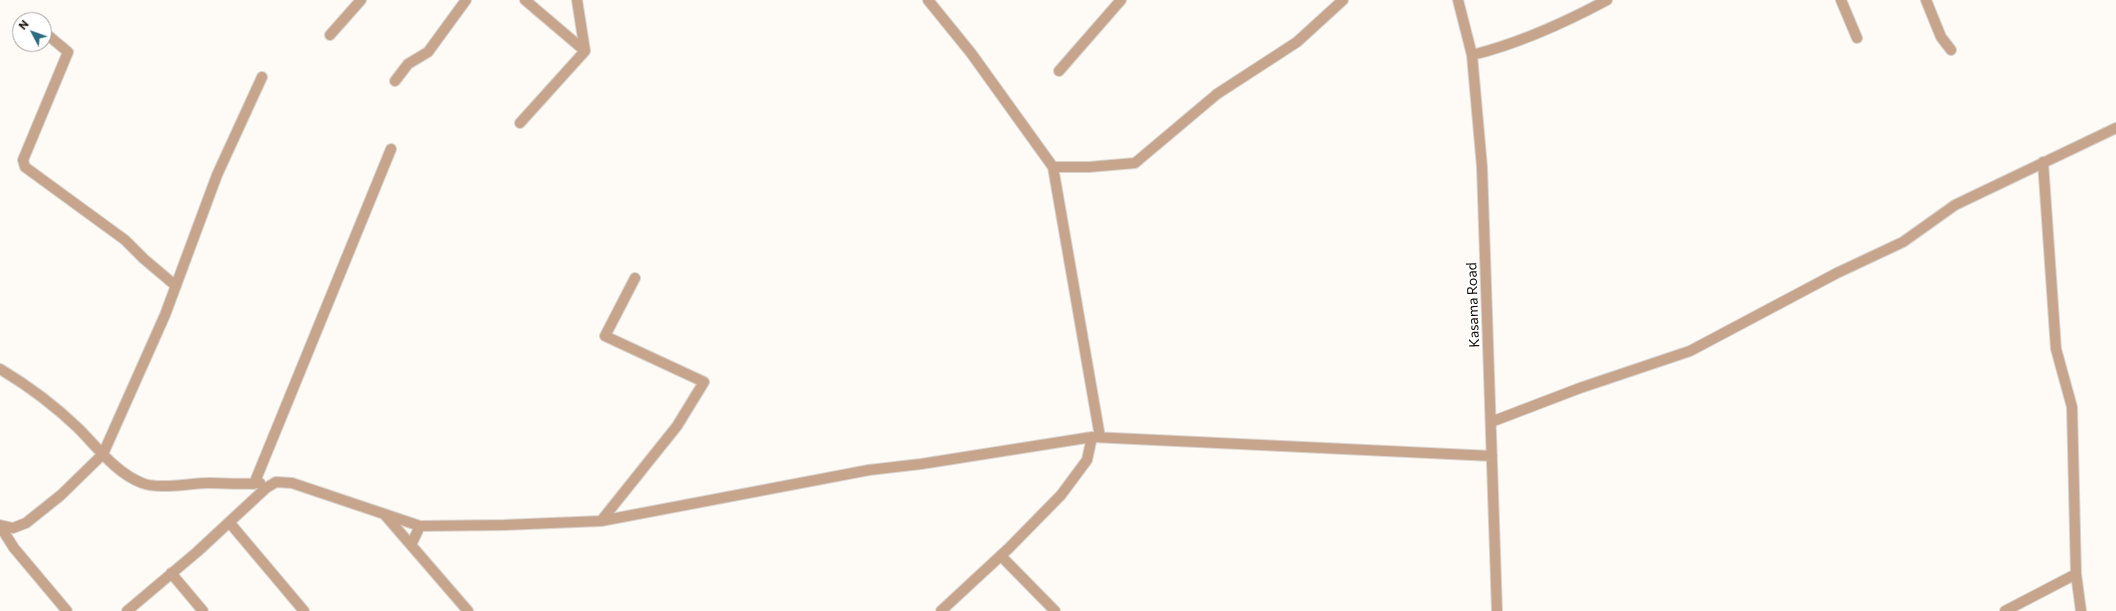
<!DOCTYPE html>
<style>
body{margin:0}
#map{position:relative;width:2116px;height:611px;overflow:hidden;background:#fefaf5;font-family:Commissioner,sans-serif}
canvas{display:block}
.north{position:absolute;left:12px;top:12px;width:40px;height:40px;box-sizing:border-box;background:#fff;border:1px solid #a29f9b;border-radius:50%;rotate:311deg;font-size:11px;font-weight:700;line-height:16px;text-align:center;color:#160e06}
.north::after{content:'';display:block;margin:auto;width:14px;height:18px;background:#2a6b7f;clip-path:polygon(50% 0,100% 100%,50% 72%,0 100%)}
</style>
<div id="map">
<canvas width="2116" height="611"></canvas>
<div class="north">N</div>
</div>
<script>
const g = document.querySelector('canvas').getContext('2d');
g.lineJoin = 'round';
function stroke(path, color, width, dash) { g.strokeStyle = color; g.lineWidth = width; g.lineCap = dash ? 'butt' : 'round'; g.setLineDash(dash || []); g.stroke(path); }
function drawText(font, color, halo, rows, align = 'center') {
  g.font = font + ' Commissioner,sans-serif'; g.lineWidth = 4; g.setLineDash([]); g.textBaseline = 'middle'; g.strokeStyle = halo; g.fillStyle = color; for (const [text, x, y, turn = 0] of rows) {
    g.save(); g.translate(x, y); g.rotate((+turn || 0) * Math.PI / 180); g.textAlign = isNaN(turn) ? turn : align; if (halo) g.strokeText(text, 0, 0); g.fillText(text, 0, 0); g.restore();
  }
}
const minor = new Path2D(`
 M525,0L585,51
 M928,0L971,53L1053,167H1089L1135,163L1217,94L1297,42L1343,0
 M1458,0L1472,55L1482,167L1497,611
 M1841,0L1857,38
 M1926,0L1941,37L1951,50
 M330,35L361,0
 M49,36L68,52L23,160L25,167L125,240L144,259L176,286
 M1472,55C1517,44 1566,22 1607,0
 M1059,71L1121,0
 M395,81L408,64L428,52L466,0
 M520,123L585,51L577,0
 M2043,162L2056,349L2072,407L2076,574L2081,611
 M1053,167L1100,437
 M0,369C27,385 55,406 78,428C97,447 116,473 142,483C159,490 190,483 209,483C226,483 243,485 260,483
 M1491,422L1580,388L1690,351L1837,273L1903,242L1955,205L2116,128
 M254,484L391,149
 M385,515L468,611
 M601,521L677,426L704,382L605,336L635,278
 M229,522L304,611
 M0,525L13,528L26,523L61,495L103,454L165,315L217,175L262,77
 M0,526L14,548L67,611
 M411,545L420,526
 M1001,556L1055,611
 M171,573L203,611
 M127,611L197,552L266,488L276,482L292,483L420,526L504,525L601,521L869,470L921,464L1092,437L1492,456
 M941,611L1009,548L1061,495L1087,460L1092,437
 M2005,611L2076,574`);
stroke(minor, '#d9d4cf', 12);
stroke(minor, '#c6a58c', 10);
drawText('14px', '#160e06', '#fff', [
 ["Kasama Road",1473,305,-92]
]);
</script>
